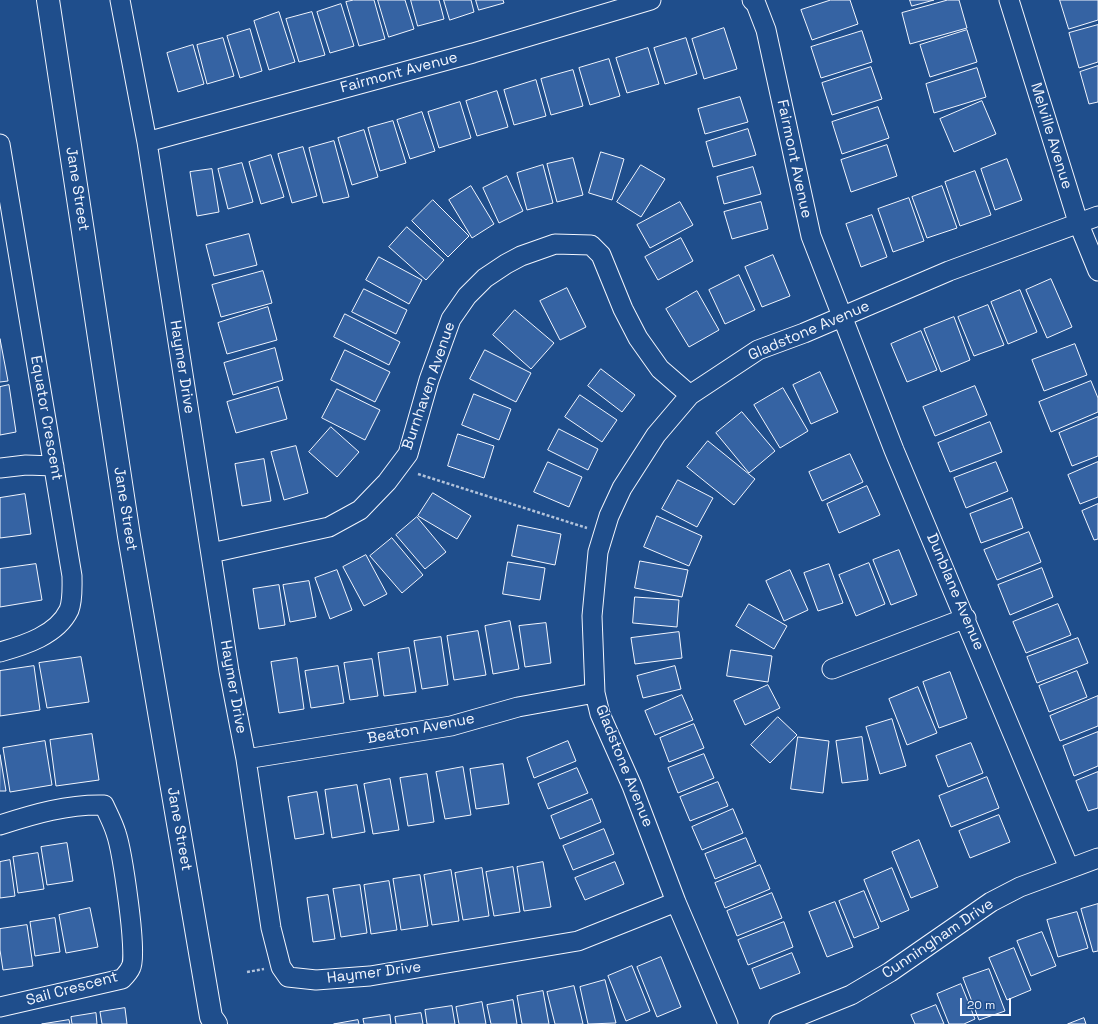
<!DOCTYPE html>
<style>
body{margin:0}
#map{position:relative;width:1098px;height:1024px;overflow:hidden;background:#1f4e8c;font-family:"Space Grotesk",sans-serif}
canvas{display:block}
.scale{position:absolute;left:960px;top:998px;width:51px;height:18px;box-sizing:border-box;border:2px solid #f2f6ff;border-top:0;padding-left:5px;font-size:12px;line-height:14px;white-space:nowrap;color:#f2f6ff;-webkit-text-stroke:3px #1f4e8c;paint-order:stroke}
</style>
<div id="map">
<canvas width="1098" height="1024"></canvas>
<div class="scale">20 m</div>
</div>
<script>
const g = document.querySelector('canvas').getContext('2d');
g.lineJoin = 'round';
function fillPath(path, color) { g.fillStyle = color; g.fill(path, 'evenodd'); }
function stroke(path, color, width, dash) { g.strokeStyle = color; g.lineWidth = width; g.lineCap = dash ? 'butt' : 'round'; g.setLineDash(dash || []); g.stroke(path); }
function drawText(font, color, halo, rows, align = 'center') {
  g.font = font + ' "Space Grotesk",sans-serif'; g.lineWidth = 3; g.setLineDash([]); g.textBaseline = 'middle'; g.strokeStyle = halo; g.fillStyle = color; for (const [text, x, y, turn = 0] of rows) {
    g.save(); g.translate(x, y); g.rotate((+turn || 0) * Math.PI / 180); g.textAlign = isNaN(turn) ? turn : align; if (halo) g.strokeText(text, 0, 0); g.fillText(text, 0, 0); g.restore();
  }
}
const building = new Path2D(`
 M354,0H374L385,39L359,46L346,2Z
 M378,0H405L414,29L389,37Z
 M411,0H439L444,19L418,26Z
 M444,0H471L474,12L450,20Z
 M476,0H503L504,3L479,10Z
 M831,0H850L858,24L812,40L801,10Z
 M910,0H934L912,6Z
 M948,0H959L967,28L910,44L902,13Z
 M1060,0H1098V20L1069,29Z
 M341,4L354,46L330,53L317,12Z
 M279,12L295,62L269,70L254,21Z
 M312,12L325,55L299,62L286,19Z
 M1098,25V62L1079,68L1069,33Z
 M724,28L737,69L704,79L692,39Z
 M250,29L262,71L240,78L227,36Z
 M967,30L977,62L930,77L920,45Z
 M862,31L872,62L821,78L811,47Z
 M223,38L234,76L207,84L197,45Z
 M686,38L697,74L665,84L654,48Z
 M193,45L204,84L178,92L167,53Z
 M648,48L659,84L627,93L616,58Z
 M609,59L620,96L590,105L579,68Z
 M1098,66V102L1089,104L1080,72Z
 M871,67L882,99L832,115L822,83Z
 M977,68L986,97L934,113L926,84Z
 M573,70L583,106L551,115L541,79Z
 M536,80L546,116L514,125L504,90Z
 M497,91L508,127L477,136L466,101Z
 M740,97L748,122L705,134L698,109Z
 M982,101L996,134L954,152L940,119Z
 M460,102L471,138L439,148L428,112Z
 M878,107L889,138L842,154L832,122Z
 M422,112L435,151L410,159L397,120Z
 M393,121L406,163L380,171L368,128Z
 M748,129L756,155L713,167L706,142Z
 M364,130L378,177L352,185L338,138Z
 M334,141L349,197L323,203L309,148Z
 M887,145L897,176L851,192L841,160Z
 M303,147L317,196L292,203L278,154Z
 M601,152L624,159L612,200L589,193Z
 M271,155L284,197L261,204L249,162Z
 M573,158L583,195L557,202L547,164Z
 M1007,159L1022,200L995,210L981,169Z
 M242,163L253,202L228,209L218,169Z
 M543,165L553,203L527,210L517,173Z
 M641,165L665,179L641,217L617,202Z
 M753,167L761,194L724,204L717,177Z
 M212,169L219,212L197,216L190,172Z
 M975,171L991,215L960,226L945,182Z
 M507,176L523,211L499,223L483,188Z
 M471,186L494,224L472,238L449,200Z
 M942,186L957,228L927,238L912,197Z
 M909,198L924,241L893,252L878,209Z
 M433,200L469,236L448,257L412,221Z
 M680,202L693,225L650,248L637,225Z
 M761,202L768,229L732,239L724,212Z
 M872,215L887,257L861,267L846,224Z
 M407,227L444,260L426,280L389,247Z
 M249,234L257,265L214,276L206,245Z
 M681,238L693,261L658,280L645,257Z
 M773,255L790,296L762,307L745,267Z
 M379,257L422,280L409,304L366,280Z
 M263,271L272,303L221,317L212,285Z
 M739,275L755,310L725,324L709,290Z
 M1051,279L1072,327L1047,338L1026,290Z
 M567,288L586,327L560,340L540,301Z
 M364,289L407,310L396,334L352,312Z
 M1020,290L1037,332L1008,344L991,302Z
 M697,291L719,330L689,347L666,309Z
 M988,305L1004,345L974,356L958,317Z
 M268,307L277,340L227,354L218,323Z
 M515,310L554,343L531,369L493,335Z
 M345,314L400,342L389,365L334,337Z
 M954,317L970,360L941,372L924,329Z
 M921,331L937,370L907,382L891,344Z
 M0,339L8,381L0,382Z
 M1075,344L1087,375L1044,391L1032,360Z
 M275,348L283,380L233,395L224,363Z
 M345,350L390,372L375,402L331,380Z
 M485,350L531,373L516,402L470,379Z
 M601,369L635,395L622,412L588,386Z
 M820,372L838,412L811,424L793,385Z
 M1091,381L1098,398V412L1051,432L1039,402Z
 M9,385L16,432L0,435V387Z
 M975,386L987,415L935,436L923,407Z
 M278,387L287,419L236,433L227,402Z
 M783,388L808,431L780,448L754,405Z
 M337,389L380,410L365,440L322,418Z
 M474,394L511,409L499,440L462,425Z
 M580,395L617,420L602,442L565,417Z
 M742,412L775,451L749,473L716,433Z
 M1098,417V456L1072,466L1059,433Z
 M990,422L1002,452L950,472L938,443Z
 M331,427L359,452L337,477L309,452Z
 M559,429L598,449L588,470L548,450Z
 M458,434L494,446L484,478L448,466Z
 M708,441L755,479L734,505L687,467Z
 M296,446L308,493L284,500L271,452Z
 M850,454L863,482L822,501L809,472Z
 M264,459L271,501L242,506L235,464Z
 M548,462L582,477L569,507L534,492Z
 M996,462L1008,491L966,508L954,478Z
 M1098,462V497L1080,504L1068,475Z
 M678,480L713,498L697,527L662,509Z
 M867,486L880,515L839,533L827,504Z
 M433,493L471,516L457,539L418,516Z
 M25,494L31,534L0,538V498Z
 M1012,498L1023,528L981,543L970,514Z
 M1098,504V539L1094,540L1082,511Z
 M657,516L702,536L689,566L644,547Z
 M417,517L446,552L425,569L396,535Z
 M518,525L561,534L555,565L512,556Z
 M1029,532L1041,562L997,580L984,550Z
 M392,538L423,575L402,593L370,556Z
 M899,550L917,595L891,605L873,560Z
 M366,555L387,594L364,606L343,567Z
 M640,561L688,570L682,597L635,588Z
 M508,562L545,568L540,600L503,594Z
 M869,563L885,604L856,616L839,575Z
 M36,564L42,600L0,607V569Z
 M829,564L843,603L818,611L804,573Z
 M1042,568L1053,597L1010,615L998,585Z
 M337,570L352,610L330,619L315,578Z
 M790,570L808,610L784,621L766,581Z
 M309,581L316,617L290,622L283,585Z
 M279,585L285,625L259,629L253,589Z
 M635,597L679,600L677,627L633,623Z
 M749,604L787,626L774,649L736,626Z
 M1058,604L1071,635L1026,653L1013,622Z
 M510,621L519,669L493,674L485,626Z
 M546,623L551,663L525,667L519,626Z
 M478,631L486,675L454,680L447,636Z
 M679,632L682,658L635,664L631,638Z
 M441,637L448,685L422,689L414,641Z
 M1078,638L1088,663L1037,683L1027,657Z
 M409,648L416,692L384,696L378,653Z
 M731,650L772,656L768,682L727,676Z
 M81,657L89,702L47,708L39,663Z
 M297,658L304,709L279,713L271,662Z
 M372,659L378,696L350,700L344,663Z
 M34,666L40,710L0,716V671Z
 M338,666L344,703L311,708L305,671Z
 M675,666L681,689L643,698L637,676Z
 M1077,671L1087,697L1049,712L1039,686Z
 M950,672L967,718L939,728L923,682Z
 M768,685L780,708L745,725L734,701Z
 M918,687L937,733L907,745L889,699Z
 M682,695L693,720L655,735L645,711Z
 M1098,696V726L1060,741L1050,716Z
 M778,717L797,735L770,763L751,745Z
 M892,719L906,766L880,774L866,727Z
 M694,724L704,748L669,762L660,738Z
 M1098,732V766L1074,776L1063,746Z
 M92,734L99,780L56,786L50,740Z
 M798,737L829,741L823,793L791,789Z
 M862,737L868,780L842,783L836,741Z
 M45,741L52,785L10,792L3,748Z
 M568,741L576,761L534,778L527,758Z
 M971,743L983,773L948,787L936,756Z
 M704,754L714,778L678,793L668,768Z
 M0,755L6,791H0Z
 M503,764L509,804L476,809L470,769Z
 M463,767L471,815L445,819L436,772Z
 M577,768L588,793L548,809L538,784Z
 M1098,772V808L1088,811L1076,781Z
 M427,774L434,822L408,826L400,778Z
 M987,777L999,808L951,827L939,796Z
 M390,779L399,830L373,834L364,784Z
 M718,782L728,806L690,821L680,797Z
 M357,785L365,832L332,838L325,790Z
 M317,792L324,834L295,839L288,797Z
 M592,799L601,822L560,839L551,816Z
 M733,809L743,833L702,850L692,827Z
 M999,815L1010,842L970,858L959,831Z
 M604,829L614,854L573,870L563,846Z
 M746,838L756,862L715,879L705,854Z
 M919,840L938,887L911,898L892,852Z
 M67,843L73,881L47,885L41,847Z
 M38,853L44,889L18,893L13,857Z
 M10,860L15,896L0,898V862Z
 M543,862L551,907L524,911L517,867Z
 M615,862L624,884L585,900L575,878Z
 M760,865L770,889L725,908L715,883Z
 M513,867L520,912L494,916L486,872Z
 M482,868L489,916L463,920L455,873Z
 M892,868L909,910L881,922L864,880Z
 M451,870L459,921L432,925L424,875Z
 M420,875L428,926L401,930L393,879Z
 M389,881L397,930L371,934L364,885Z
 M360,885L367,933L341,937L333,889Z
 M864,891L879,928L854,938L839,901Z
 M772,893L782,918L737,936L727,911Z
 M328,895L335,939L313,942L307,898Z
 M835,902L853,947L827,957L809,912Z
 M1098,904V951L1093,952L1081,909Z
 M90,908L98,947L66,953L59,915Z
 M1077,912L1088,948L1058,957L1047,920Z
 M55,918L60,952L35,956L30,922Z
 M784,922L793,947L748,965L738,940Z
 M27,925L33,966L3,970L0,950V929Z
 M1042,932L1056,966L1031,976L1017,941Z
 M1014,948L1031,990L1007,1000L989,958Z
 M792,953L800,973L760,989L752,969Z
 M661,957L681,1007L657,1017L637,967Z
 M632,966L650,1011L626,1021L608,976Z
 M989,969L1005,1011L979,1020L963,978Z
 M605,980L616,1023L588,1024L580,987Z
 M961,984L975,1019L964,1024H949L937,994Z
 M574,986L583,1024H555L547,992Z
 M543,991L549,1024H522L517,996Z
 M513,1000L517,1024H491L487,1005Z
 M482,1002L486,1024H459L456,1007Z
 M936,1005L944,1024H915L911,1015Z
 M452,1006L455,1024H427L425,1010Z
 M125,1008L127,1024H102L100,1012Z
 M96,1013L97,1024H72L71,1017Z
 M421,1013L423,1024H396L395,1017Z
 M390,1015L391,1024H364L363,1019Z
 M1084,1018L1086,1024H1068Z
 M69,1020L70,1024H42Z
 M358,1020L359,1024H334Z`);
fillPath(building, '#3563a3');
stroke(building, '#f2f6ff', 1);
const minor = new Path2D(`
 M120,0L147,142L229,671L246,759L271,928L281,967L288,977L316,980L370,976L578,941L676,902
 M752,0L756,4L766,30L811,236L894,450L1069,868
 M1009,0L1078,222L1098,271
 M147,142L473,53L651,0
 M0,144L72,576C72,586 73,600 69,610C57,635 25,645 0,652
 M0,468L26,465L54,466
 M211,553L329,527L360,510L387,482L408,454L429,380L451,319L467,296L485,278L506,264L521,256L555,244L591,245L601,255L623,309L638,338L660,369L690,395
 M832,669L966,618
 M246,759L451,726L518,707L595,693
 M0,825C34,814 68,804 104,805C108,814 113,823 116,833C122,850 138,955 131,967C129,972 125,976 122,979L0,1007
 M728,1024L676,902L632,786L600,714L595,693L592,616L598,552L609,516L622,488L656,435L690,395L758,350L804,333L949,271L1098,216
 M779,1024L851,995L890,972L991,902L1020,887L1098,858`);
const major = new Path2D(`
 M48,0L129,536L211,1017L216,1024`);
stroke(minor, '#f2f6ff', 21);
stroke(major, '#f2f6ff', 24);
stroke(new Path2D(`
 M418,474L587,528
 M247,972L264,969`), '#b3c4dc', 2.5, [3, 2]);
stroke(minor, '#1f4e8c', 19);
stroke(major, '#1f4e8c', 22);
drawText('15px', '#f2f6ff', '#1f4e8c', [
 ["Fairmont Avenue",399,73,-15],
 ["Melville Avenue",1051,136,73],
 ["Fairmont Avenue",794,159,78],
 ["Jane Street",77,189,81],
 ["Gladstone Avenue",809,331,-23],
 ["Haymer Drive",182,367,81],
 ["Burnhaven Avenue",429,386,-71],
 ["Equator Crescent",46,418,80],
 ["Jane Street",125,509,81],
 ["Dunblane Avenue",955,592,67],
 ["Haymer Drive",233,687,80],
 ["Beaton Avenue",421,729,-11],
 ["Gladstone Avenue",624,766,68],
 ["Jane Street",179,829,80],
 ["Cunningham Drive",938,939,-34],
 ["Haymer Drive",374,973,-7],
 ["Sail Crescent",72,989,-15]
]);
</script>
